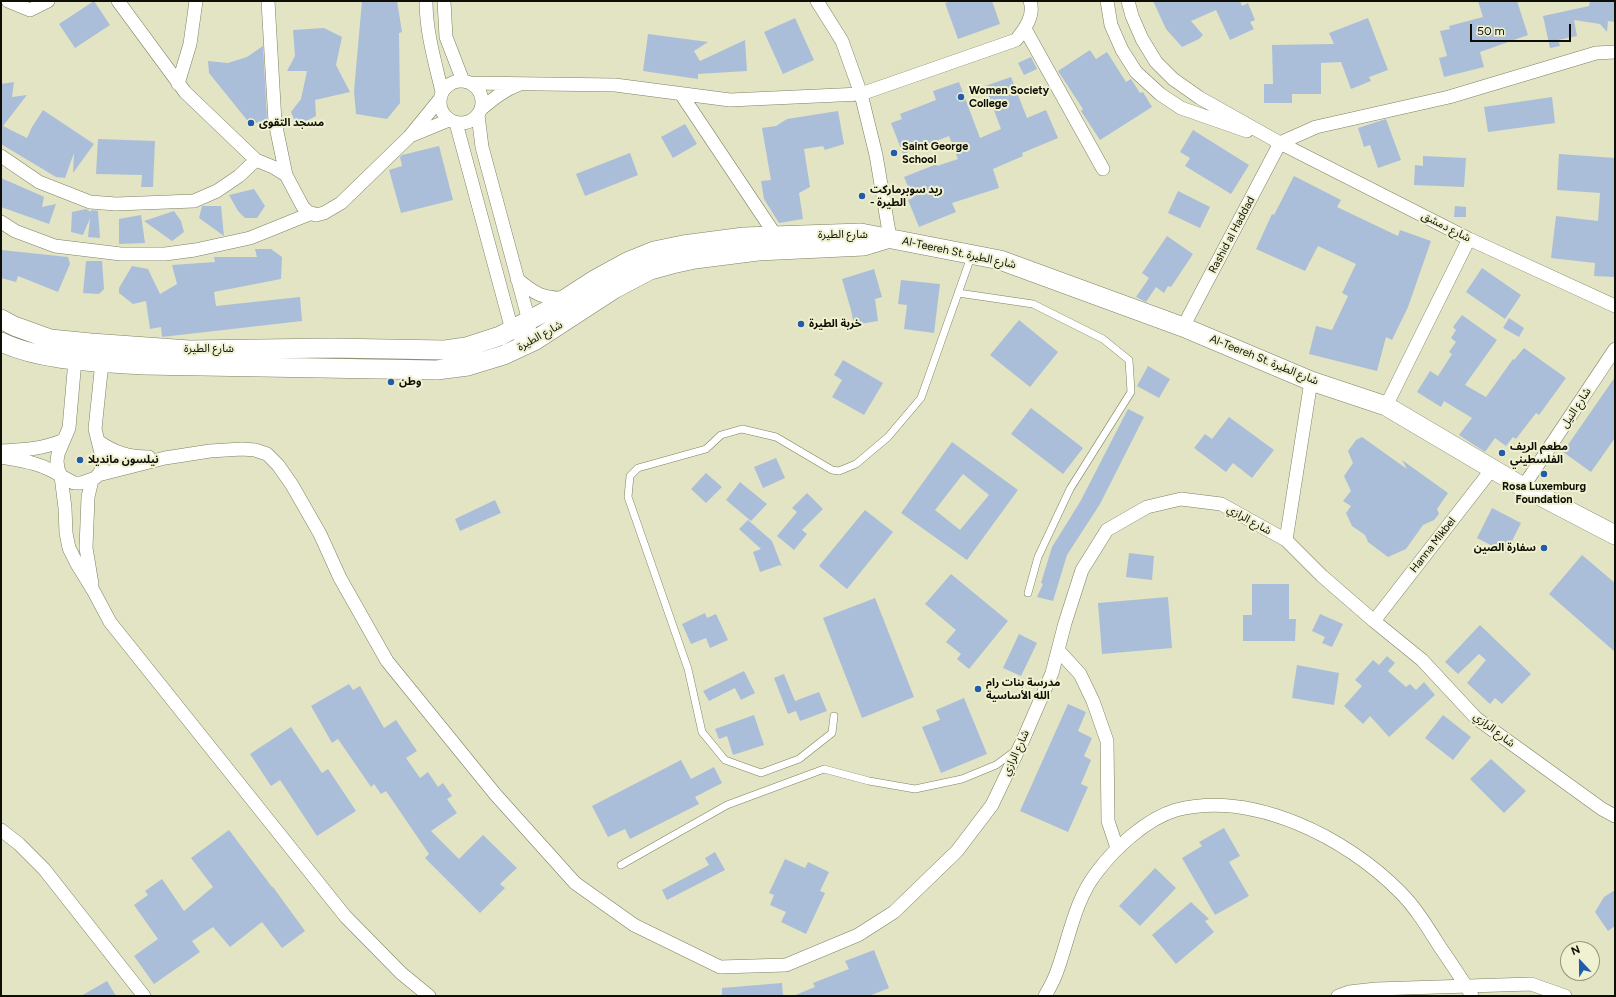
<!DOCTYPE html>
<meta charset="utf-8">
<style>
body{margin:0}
#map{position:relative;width:1616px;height:997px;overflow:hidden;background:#e2e4c3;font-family:Figtree,sans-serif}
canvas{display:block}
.frame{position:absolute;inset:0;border:2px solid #0e0e04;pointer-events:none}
.north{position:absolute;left:1560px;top:941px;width:40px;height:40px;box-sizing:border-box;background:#eff1d0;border:1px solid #95967e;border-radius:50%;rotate:338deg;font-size:11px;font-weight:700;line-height:16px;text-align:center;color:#0e0e04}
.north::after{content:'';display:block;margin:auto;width:14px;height:18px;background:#205bac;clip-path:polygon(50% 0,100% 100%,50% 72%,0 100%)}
.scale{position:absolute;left:1470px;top:24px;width:101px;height:18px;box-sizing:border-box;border:2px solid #0e0e04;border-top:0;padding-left:5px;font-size:12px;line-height:14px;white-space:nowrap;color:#0e0e04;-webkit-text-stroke:3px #eff1d0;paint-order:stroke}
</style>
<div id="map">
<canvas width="1616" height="997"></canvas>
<div class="frame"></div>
<div class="north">N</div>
<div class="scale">50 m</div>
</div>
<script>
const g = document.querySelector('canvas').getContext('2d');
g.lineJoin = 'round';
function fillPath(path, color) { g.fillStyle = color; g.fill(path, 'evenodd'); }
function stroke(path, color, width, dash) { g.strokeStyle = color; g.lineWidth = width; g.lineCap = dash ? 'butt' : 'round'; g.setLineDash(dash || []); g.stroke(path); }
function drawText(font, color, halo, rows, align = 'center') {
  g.font = font + ' Figtree,"Noto Sans Arabic",sans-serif'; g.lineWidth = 4; g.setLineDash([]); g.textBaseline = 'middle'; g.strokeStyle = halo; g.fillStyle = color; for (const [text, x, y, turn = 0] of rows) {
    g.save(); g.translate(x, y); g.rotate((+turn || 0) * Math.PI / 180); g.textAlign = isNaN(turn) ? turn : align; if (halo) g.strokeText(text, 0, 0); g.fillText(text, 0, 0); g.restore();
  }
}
fillPath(new Path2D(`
 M94,1L110,25L75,48L59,24Z
 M362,1H397L402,32L399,33L400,103L387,119L356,114L354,91Z
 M952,1H992L1000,24L958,39L945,3Z
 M1153,1H1240L1242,6L1248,3L1255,20L1250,22L1254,29L1230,40L1216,10L1191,21L1203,35L1199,39L1182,47L1166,29Z
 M1478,1H1517L1528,35L1480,52L1484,67L1444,77L1439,58L1447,56L1440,31L1450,29L1449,26L1483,17Z
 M1590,1H1615V22L1608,21L1607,32L1600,24L1574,20L1577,36L1558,40L1560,46L1550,48L1543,16L1589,6Z
 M795,18L814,60L783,74L764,32Z
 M1368,18L1388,70L1369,77L1371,81L1351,89L1341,62L1321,63V94H1292V103H1264V84H1273L1272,45L1334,44L1329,33Z
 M324,28L342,37L336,65L350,92L315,100L316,116L297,126L291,112L301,99L307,71H287L295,56L293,30Z
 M648,34L708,42L694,51L700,61L745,40L747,71L698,74V79L643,71Z
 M263,46L267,119L251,125L209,73L208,61L228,63L247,57Z
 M1090,50L1096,59L1107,52L1126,82L1131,79L1140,93L1143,92L1152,107L1100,140L1081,111L1083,109L1058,71Z
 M1031,57L1037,69L1024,75L1018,63Z
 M1011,77L1027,118L1046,110L1058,138L1022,153L1023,156L993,169L999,188L952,203L956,212L919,227L908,200L913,198L904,177L937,164V166L958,159L949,136L903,154L891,123L902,119L900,114L936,100L933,91L959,82L980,138L1001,129L985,86Z
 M14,82L12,97L27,95L3,126L27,138L32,127L43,110L94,144L73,173L74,153L65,178L56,177L1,144V84Z
 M1552,97L1555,123L1488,132L1484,107Z
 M838,111L844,144L825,150L823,146L804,149L810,187L799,193L803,219L779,223L764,199L761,181L771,180L762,128L776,126L787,119Z
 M1386,119L1401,160L1378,168L1370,145L1364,147L1358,128Z
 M685,124L697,144L673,158L661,137Z
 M1193,130L1249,165L1231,194L1185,166L1190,158L1180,152Z
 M98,139L155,141L153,187H141L142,175L96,174Z
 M439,146L453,200L401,213L389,170L402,166L400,157L402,155Z
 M630,153L638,175L585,196L576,174Z
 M1559,154L1615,158V277L1594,276L1595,263L1551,258L1556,216L1598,221L1600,193L1557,190Z
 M1423,156L1466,158L1464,187L1414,185L1415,165L1423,166Z
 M1294,176L1341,200L1337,207L1398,236L1400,230L1431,241L1408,307L1392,340L1386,337L1377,371L1309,354L1316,326L1332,330L1348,296L1342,293L1356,264L1318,246L1305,271L1256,249L1272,214L1274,215Z
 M1,178L40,195L44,197L42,207L56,204L49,224L1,207Z
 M254,189L265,206L257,218H245L238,211L229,195Z
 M1178,191L1210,207L1200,228L1168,213Z
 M202,206H221L224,236L199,218Z
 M1455,206L1466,207V217H1454Z
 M86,209L91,212V210L98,211L100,238L88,237L90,218L83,235L71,232L72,212Z
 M174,211L181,221L184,232L172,241L144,221Z
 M141,215L145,243L119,244V219Z
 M1167,236L1193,254L1171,287L1168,286L1164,293L1156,287L1146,302L1136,297L1149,278L1142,273Z
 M255,249H271L282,257L281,279L214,292L216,306L300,297L302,321L162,337L161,327L150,329L146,301L133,304L119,293V288L132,266L148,269L160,294L177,284L172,265L215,262L214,257H257Z
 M1,250L68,257L70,264L58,292L18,276L16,282L1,278Z
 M86,261H102L104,289L99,294L83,293Z
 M1482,268L1521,295L1505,319L1466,292Z
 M874,269L882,297L875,299L878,321L854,325L851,310L842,279Z
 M901,280L940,284L934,333L904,329L907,305L898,304Z
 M1462,315L1497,340L1465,385L1486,397L1513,359L1514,360L1524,348L1566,378L1539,415L1536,413L1516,439L1513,437L1506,446L1495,438L1485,452L1459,435L1472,418L1444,401L1441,407L1417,392L1430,371L1438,376L1452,354L1449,352L1456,342L1451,338L1456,330L1453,327Z
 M1509,318L1524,328L1519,337L1503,328Z
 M1019,320L1058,352L1030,387L990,355Z
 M843,360L883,383L864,415L832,397L842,380L834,375Z
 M1148,366L1170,379L1159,398L1137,386Z
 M1615,377V438L1591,472L1563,452Z
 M1031,408L1083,448L1063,474L1011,434Z
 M1128,409L1144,417L1100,504L1067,555L1053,601L1037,597L1043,584L1041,583L1052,547L1080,502Z
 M1229,417L1274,450L1252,478L1233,463L1226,472L1194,448L1205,434L1212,439Z
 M1362,437L1407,469L1402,460L1448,493L1437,509L1439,514L1434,520L1423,525L1406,549L1388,557L1368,542L1365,535L1352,526L1346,513L1351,506L1343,501L1351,491L1344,476L1353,463L1348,451L1356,440Z
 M952,442L1018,490L967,560L901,513ZM963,474L989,495L960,530L935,510Z
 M776,458L785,478L763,488L754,467Z
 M706,473L722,487L706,503L691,489Z
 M740,482L767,504L751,521L726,500Z
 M807,493L823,509L802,530L807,534L794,550L777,536L797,512L792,508Z
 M495,500L501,513L460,531L455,519Z
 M1492,508L1521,523L1506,553L1477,538Z
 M865,510L893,532L847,589L819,566Z
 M748,520L772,541L782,567L780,565L760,572L753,552L761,549L739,529Z
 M1129,553L1154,556L1152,580L1126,577Z
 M1582,555L1615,583V652L1549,594Z
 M951,574L1008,621L969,669L957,659L961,654L946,642L956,630L925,604Z
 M1252,584H1289V619H1296L1295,641H1243V615H1252Z
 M1168,597L1172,648L1102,654L1098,603Z
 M875,598L914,697L862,718L823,618Z
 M705,613L707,618L716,614L728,640L710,648L706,638L691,644L682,624Z
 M1320,614L1343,624L1332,647L1322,643L1325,637L1312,631Z
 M1480,625L1531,674L1502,704L1495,698L1490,704L1467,683L1486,660L1479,654L1458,674L1445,662Z
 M1019,634L1037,643L1021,676L1003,668Z
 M1387,656L1395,663L1388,671L1406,687L1410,684L1416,690L1424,682L1435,695L1389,737L1370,716L1363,724L1344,706L1362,686L1355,680L1373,660L1379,665Z
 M1297,665L1339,673L1334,705L1292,698Z
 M744,671L755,693L741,700L735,688L709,701L703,691Z
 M784,674L795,701L819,692L827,711L800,721L796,711L788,714L774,678Z
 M349,684L353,690L360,686L384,728L396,720L417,751L406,758L420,778L428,772L438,787L443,783L452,796L447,799L457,813L431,831L459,859L483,835L517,868L500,884L505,888L480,913L425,858L429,854L386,791L381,794L374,784L371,787L338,739L332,743L311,706Z
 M964,698L987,754L941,773L922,727L940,720L936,710Z
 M1068,704L1086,712L1078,731L1092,738L1084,756L1091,760L1081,784L1088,787L1068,832L1020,811Z
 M754,715L764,745L733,755L727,736L719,739L715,729Z
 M1443,715L1471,737L1453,760L1425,738Z
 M291,727L322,773L328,769L356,811L317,836L280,780L271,786L250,754Z
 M1491,759L1526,791L1504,813L1470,779Z
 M681,760L691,779L714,767L722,783L695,797L699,804L630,839L625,829L608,837L592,806Z
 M1224,828L1240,856L1229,862L1249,896L1215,915L1182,858L1202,846L1199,842Z
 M229,830L272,887H273L305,931L282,948L262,922L230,947L213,927L192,941L200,952L154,984L134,956L158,939L134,905L148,895L145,891L162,879L184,911L213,887L191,858Z
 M715,852L725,870L667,900L662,890L709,865L705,858Z
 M785,859L805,868L808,862L829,872L820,891L825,893L806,934L781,922L786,912L770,905L774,895L769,893Z
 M1155,868L1176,888L1140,926L1119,906Z
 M1615,890V926L1608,931L1595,912L1604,897Z
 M1191,902L1209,919L1205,921L1214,932L1176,964L1152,935Z
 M874,950L889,988L869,996H793L815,987L813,983L849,969L845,961Z
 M107,981L116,996H81Z
 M782,983L783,996H722V988Z`), '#abbed9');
const lane = new Path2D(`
 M958,293L1033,304L1103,339L1129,360L1131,392L1070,489L1038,557L1028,593
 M834,716L832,733L799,759L761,773L725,760L702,732L688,669L628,497L630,476L638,468L706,449L721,435L742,429L776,437L832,470L839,471L856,464L888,437L921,398L972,254
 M621,865L727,805L824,769L869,781L915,789L962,779L996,765L1015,751`);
const street = new Path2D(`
 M8,1L30,10L48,1
 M118,1L185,92L256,160L273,167L286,175L303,207L309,213L316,215L324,213L341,203L409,137L440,99
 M268,1L275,122L286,175
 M426,1C426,32 435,62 442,92
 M444,1L446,37L463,81
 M817,1L842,41L861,94L876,155L890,238
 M1107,1L1111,25L1122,50L1136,72L1160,94L1181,108L1247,131
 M1128,1L1132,16L1142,39L1156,62L1173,79L1200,98L1280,143L1469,239L1615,306
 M1025,29L1103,169
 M440 102a21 21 0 1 1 42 0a21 21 0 1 1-42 0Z
 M470,83L615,85L730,100L861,94L1016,40C1025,29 1035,15 1030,1
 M178,84L190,44L196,1
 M681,94L776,236
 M481,109C493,99 504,90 518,85
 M478,115L482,147L529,321L530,343
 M456,123L512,330L530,343
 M410,136L449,120
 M1275,141L1280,143L1316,127L1449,97L1596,53L1615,52
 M1,156L39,182L90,202L116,204L194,201L217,191L239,176L256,160
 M1,222L15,231L55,246L121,254H165L195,250L250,238L312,213
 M517,279C535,294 543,299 566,298
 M1183,327L1280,143
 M91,343L102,362L95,429L101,453L102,466L100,473L95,478L81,483H74L61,476L58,469L57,461L58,454L69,428L75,360Z
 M1386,406L1469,239
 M98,441C115,453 129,457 149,457
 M1,451C24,450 43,449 64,440
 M1,457C24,461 41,463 61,476L65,508L66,533L69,548L77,564L93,590L110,622L345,916L401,973L429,996
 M98,475L165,458L210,451L242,449L255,450L267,454L278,465L292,485L320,534L340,578L387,661L495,794L575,883L634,925L720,967L786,965L858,935L894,912L957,851L992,805L1023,740L1052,673L1065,623L1082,570L1107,530L1147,507L1181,499L1221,504L1286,540L1322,576L1374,621L1422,660L1476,718L1602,809L1615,816
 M1523,487L1615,349
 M1286,540L1311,381
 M92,584L86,548L88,497L92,480
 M1374,621L1492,469
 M1058,650L1080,674L1093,701L1107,741L1108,821L1117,848
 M1,830L19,844L44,869L144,996
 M1045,996C1049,989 1053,982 1056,974C1069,940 1074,901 1097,872C1115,848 1146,819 1176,810C1253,790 1347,838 1400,892C1416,908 1428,928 1440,947C1451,963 1462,979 1472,996
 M1338,996L1349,992L1376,989L1531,984L1565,996`);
const secondary = new Path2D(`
 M1,319L14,326L50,339L91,343L189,350L330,348L445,350L466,347L500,336L548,310L596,279L627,262L654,251L683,245L744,237L861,233L1000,260L1183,327L1311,381L1386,406L1523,487L1615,535
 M1,342C41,361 98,362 143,365L437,370L468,366L504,355L534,341L614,289L650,270L672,264L695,259L758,251L864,246L887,239`);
stroke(lane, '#7e8062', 8);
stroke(street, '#7e8062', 14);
stroke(secondary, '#7e8062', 20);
stroke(lane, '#fff', 7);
stroke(street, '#fff', 13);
stroke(secondary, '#fff', 19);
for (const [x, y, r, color] of [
 [961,97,4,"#205bac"],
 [251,123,4,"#205bac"],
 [894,153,4,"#205bac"],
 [862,196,4,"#205bac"],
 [801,324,4,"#205bac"],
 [391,382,4,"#205bac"],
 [1502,453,4,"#205bac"],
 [80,460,4,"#205bac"],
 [1544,474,4,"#205bac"],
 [1544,548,4,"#205bac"],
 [978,689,4,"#205bac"]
]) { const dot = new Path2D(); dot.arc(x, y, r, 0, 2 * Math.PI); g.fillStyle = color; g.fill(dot); stroke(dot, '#eff1d0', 1.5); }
drawText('bold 11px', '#0e0e04', '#eff1d0', [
 ["Women Society",969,91],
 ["College",969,104],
 ["مسجد التقوى",259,123],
 ["Saint George",902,147],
 ["School",902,160],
 ["ريد سوبرماركت",870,190],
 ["- الطيرة",870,203],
 ["خربة الطيرة",809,324],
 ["وطن",399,382],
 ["مطعم الريف",1510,447],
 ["الفلسطيني",1510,460],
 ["نيلسون مانديلا",88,460],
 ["Rosa Luxemburg",1544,487,"center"],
 ["Foundation",1544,500,"center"],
 ["سفارة الصين",1536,548,"right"],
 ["مدرسة بنات رام",986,683],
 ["الله الأساسية",986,696]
], 'left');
drawText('11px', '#0e0e04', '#eff1d0', [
 ["شارع دمشق",1446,227,27],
 ["شارع الطيرة",843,235],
 ["Rashid al Haddad",1232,235,-62],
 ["Al-Teereh St. شارع الطيرة",959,253,12],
 ["شارع الطيرة",540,336,-29],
 ["شارع الطيرة",209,349],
 ["Al-Teereh St. شارع الطيرة",1264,360,22],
 ["شارع النيل",1576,408,-57],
 ["شارع الرازي",1249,520,29],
 ["Hanna Mikbel",1433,545,-52],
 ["شارع الرازي",1494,730,38],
 ["شارع الرازي",1016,753,-65]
]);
</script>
